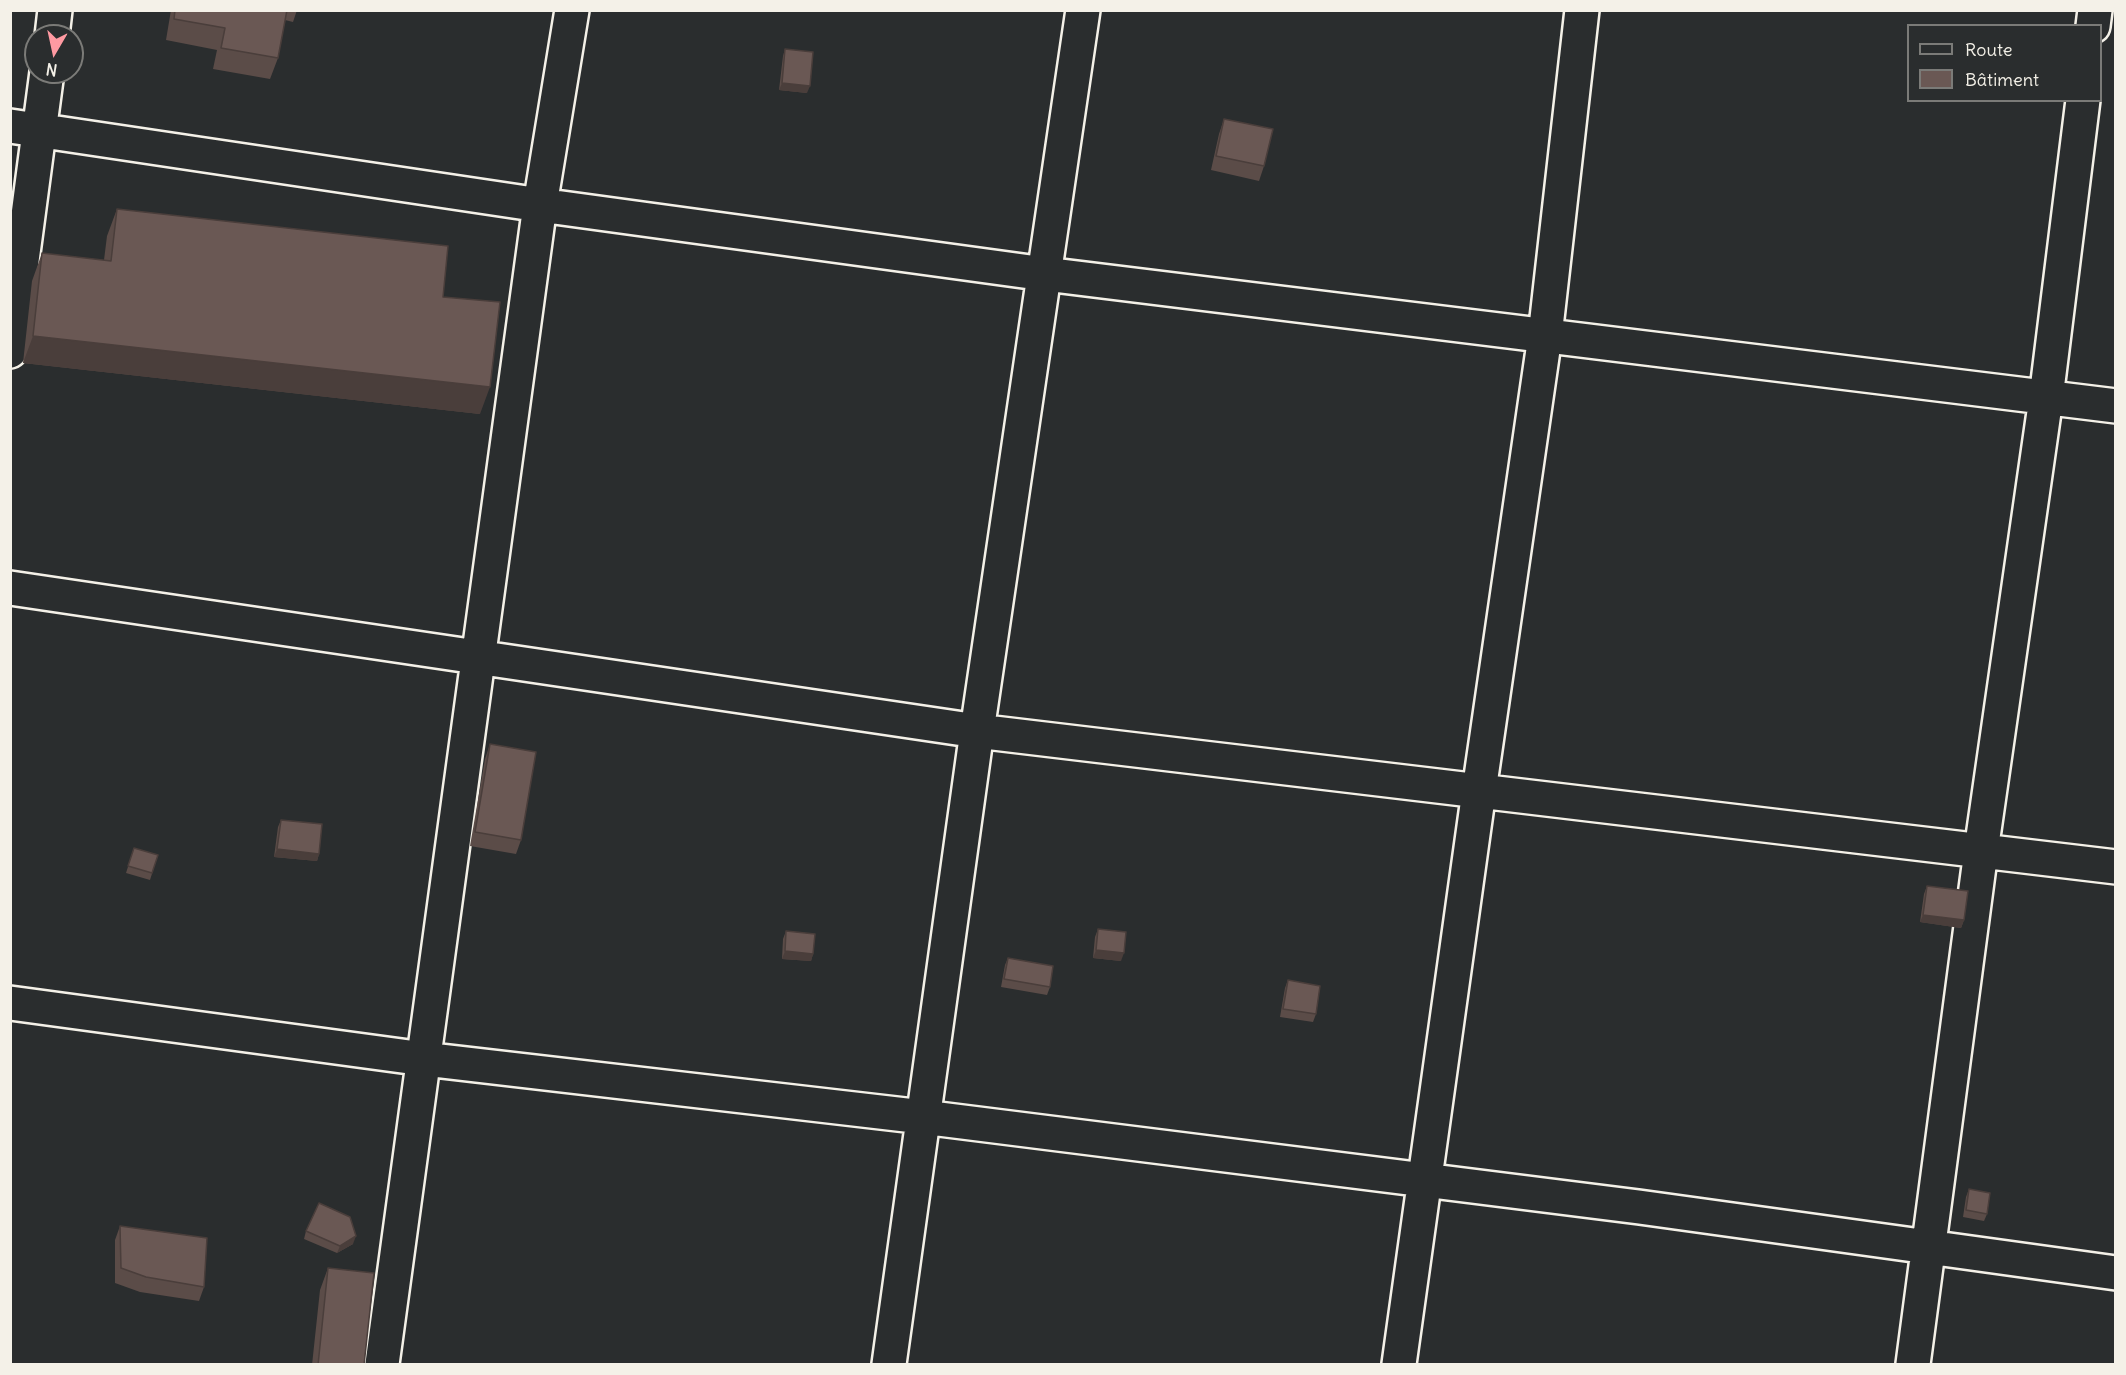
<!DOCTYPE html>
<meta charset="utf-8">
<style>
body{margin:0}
#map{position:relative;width:2126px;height:1375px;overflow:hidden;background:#2a2d2e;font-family:Delius,sans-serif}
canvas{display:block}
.frame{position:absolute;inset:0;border:12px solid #f4f1e8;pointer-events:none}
.legend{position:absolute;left:1907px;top:24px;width:195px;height:78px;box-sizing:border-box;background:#2a2d2e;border:2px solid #7b7b78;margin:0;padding:8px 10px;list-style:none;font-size:18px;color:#f4f1e8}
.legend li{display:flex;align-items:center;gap:12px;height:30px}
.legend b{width:30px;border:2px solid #7b7b78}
.north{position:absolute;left:24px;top:24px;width:60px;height:60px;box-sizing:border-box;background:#2a2d2e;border:2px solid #7b7b78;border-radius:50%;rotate:189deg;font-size:16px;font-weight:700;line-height:24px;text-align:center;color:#f4f1e8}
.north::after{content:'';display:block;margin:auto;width:21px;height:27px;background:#ff9aa2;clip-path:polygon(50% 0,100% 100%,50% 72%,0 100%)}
</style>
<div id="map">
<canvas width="2126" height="1375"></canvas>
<div class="frame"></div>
<ul class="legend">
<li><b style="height:8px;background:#2a2d2e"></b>Route</li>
<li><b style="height:16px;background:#6a5854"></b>Bâtiment</li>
</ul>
<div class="north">N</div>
</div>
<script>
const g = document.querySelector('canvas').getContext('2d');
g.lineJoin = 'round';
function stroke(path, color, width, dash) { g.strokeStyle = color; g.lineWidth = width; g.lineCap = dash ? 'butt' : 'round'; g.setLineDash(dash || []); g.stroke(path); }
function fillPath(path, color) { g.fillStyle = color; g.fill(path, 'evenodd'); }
const street = new Path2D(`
 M2093,26L2095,10
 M52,36L55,10
 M10,126L540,205L1045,274L2116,406
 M10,351L47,72
 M10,588L977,731L2116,867
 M10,1003L424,1059L923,1117L1639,1207L2116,1273
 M382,1364L540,205L572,10
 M889,1364L977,731L1083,10
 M1399,1364L1479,791L1545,336L1582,10
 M1913,1364L1981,851L2046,398L2083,100`);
stroke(street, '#f4f1e8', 38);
stroke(street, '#2a2d2e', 33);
fillPath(new Path2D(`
 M171,10H297L293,22L285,20L278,58L270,79L213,69L217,50L166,40Z
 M785,49L807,93L779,90L783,56Z
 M1224,119L1264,166L1259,181L1211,170L1219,134Z
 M117,209L443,297L480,414L23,363L32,281L42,253L104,260L107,236Z
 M490,744L521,840L516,854L470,846L485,759Z
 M281,820L319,854L317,861L274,857L278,827Z
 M134,848L158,855L150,880L126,873Z
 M1927,886L1964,920L1961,928L1920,922L1924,894Z
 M1098,929L1121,961L1093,958L1095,937Z
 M786,931L813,954L811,961L782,959L783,939Z
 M1008,958L1050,987L1047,995L1001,987L1005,965Z
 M1288,980L1316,1014L1313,1022L1280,1017L1285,988Z
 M1969,1189L1987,1214L1984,1221L1963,1217L1966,1197Z
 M120,1226L204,1287L199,1301L140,1292L115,1283V1240Z
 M306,1231L353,1244L337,1253L304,1239Z
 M328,1268L364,1365H312L320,1290Z`), '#5b4c48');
fillPath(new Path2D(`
 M782,83L810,86L807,93L779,90Z
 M33,336L490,387L480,414L23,363Z
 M277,849L319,854L317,861L274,857Z
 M1923,915L1964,920L1961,928L1920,922Z
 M1096,950L1124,953L1121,961L1093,958Z
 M785,951L813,954L811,961L782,959Z
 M356,1236L353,1244L337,1253L340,1246Z`), '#4a3e3b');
const building = new Path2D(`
 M175,10H287L278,58L221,48L225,28L174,19Z
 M785,49L813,52L810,86L782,83Z
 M1224,119L1273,129L1264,166L1216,156Z
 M117,209L448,246L443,297L500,302L490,387L33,336L42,253L111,261Z
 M490,744L536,752L521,840L475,832Z
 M281,820L322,824L319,854L277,849Z
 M134,848L158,855L152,873L128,866Z
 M1927,886L1968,891L1964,920L1923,915Z
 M1098,929L1126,932L1124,953L1096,950Z
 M786,931L815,934L813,954L785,951Z
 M1008,958L1053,966L1050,987L1004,979Z
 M1288,980L1320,986L1316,1014L1283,1009Z
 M1969,1189L1990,1193L1987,1214L1966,1210Z
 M319,1203L350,1217L356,1236L340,1246L306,1231Z
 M120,1226L207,1238L204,1287L146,1277L121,1268Z
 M328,1268L374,1273L364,1365H318Z`);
fillPath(building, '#6a5854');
stroke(building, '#4a3e3b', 1.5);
</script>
